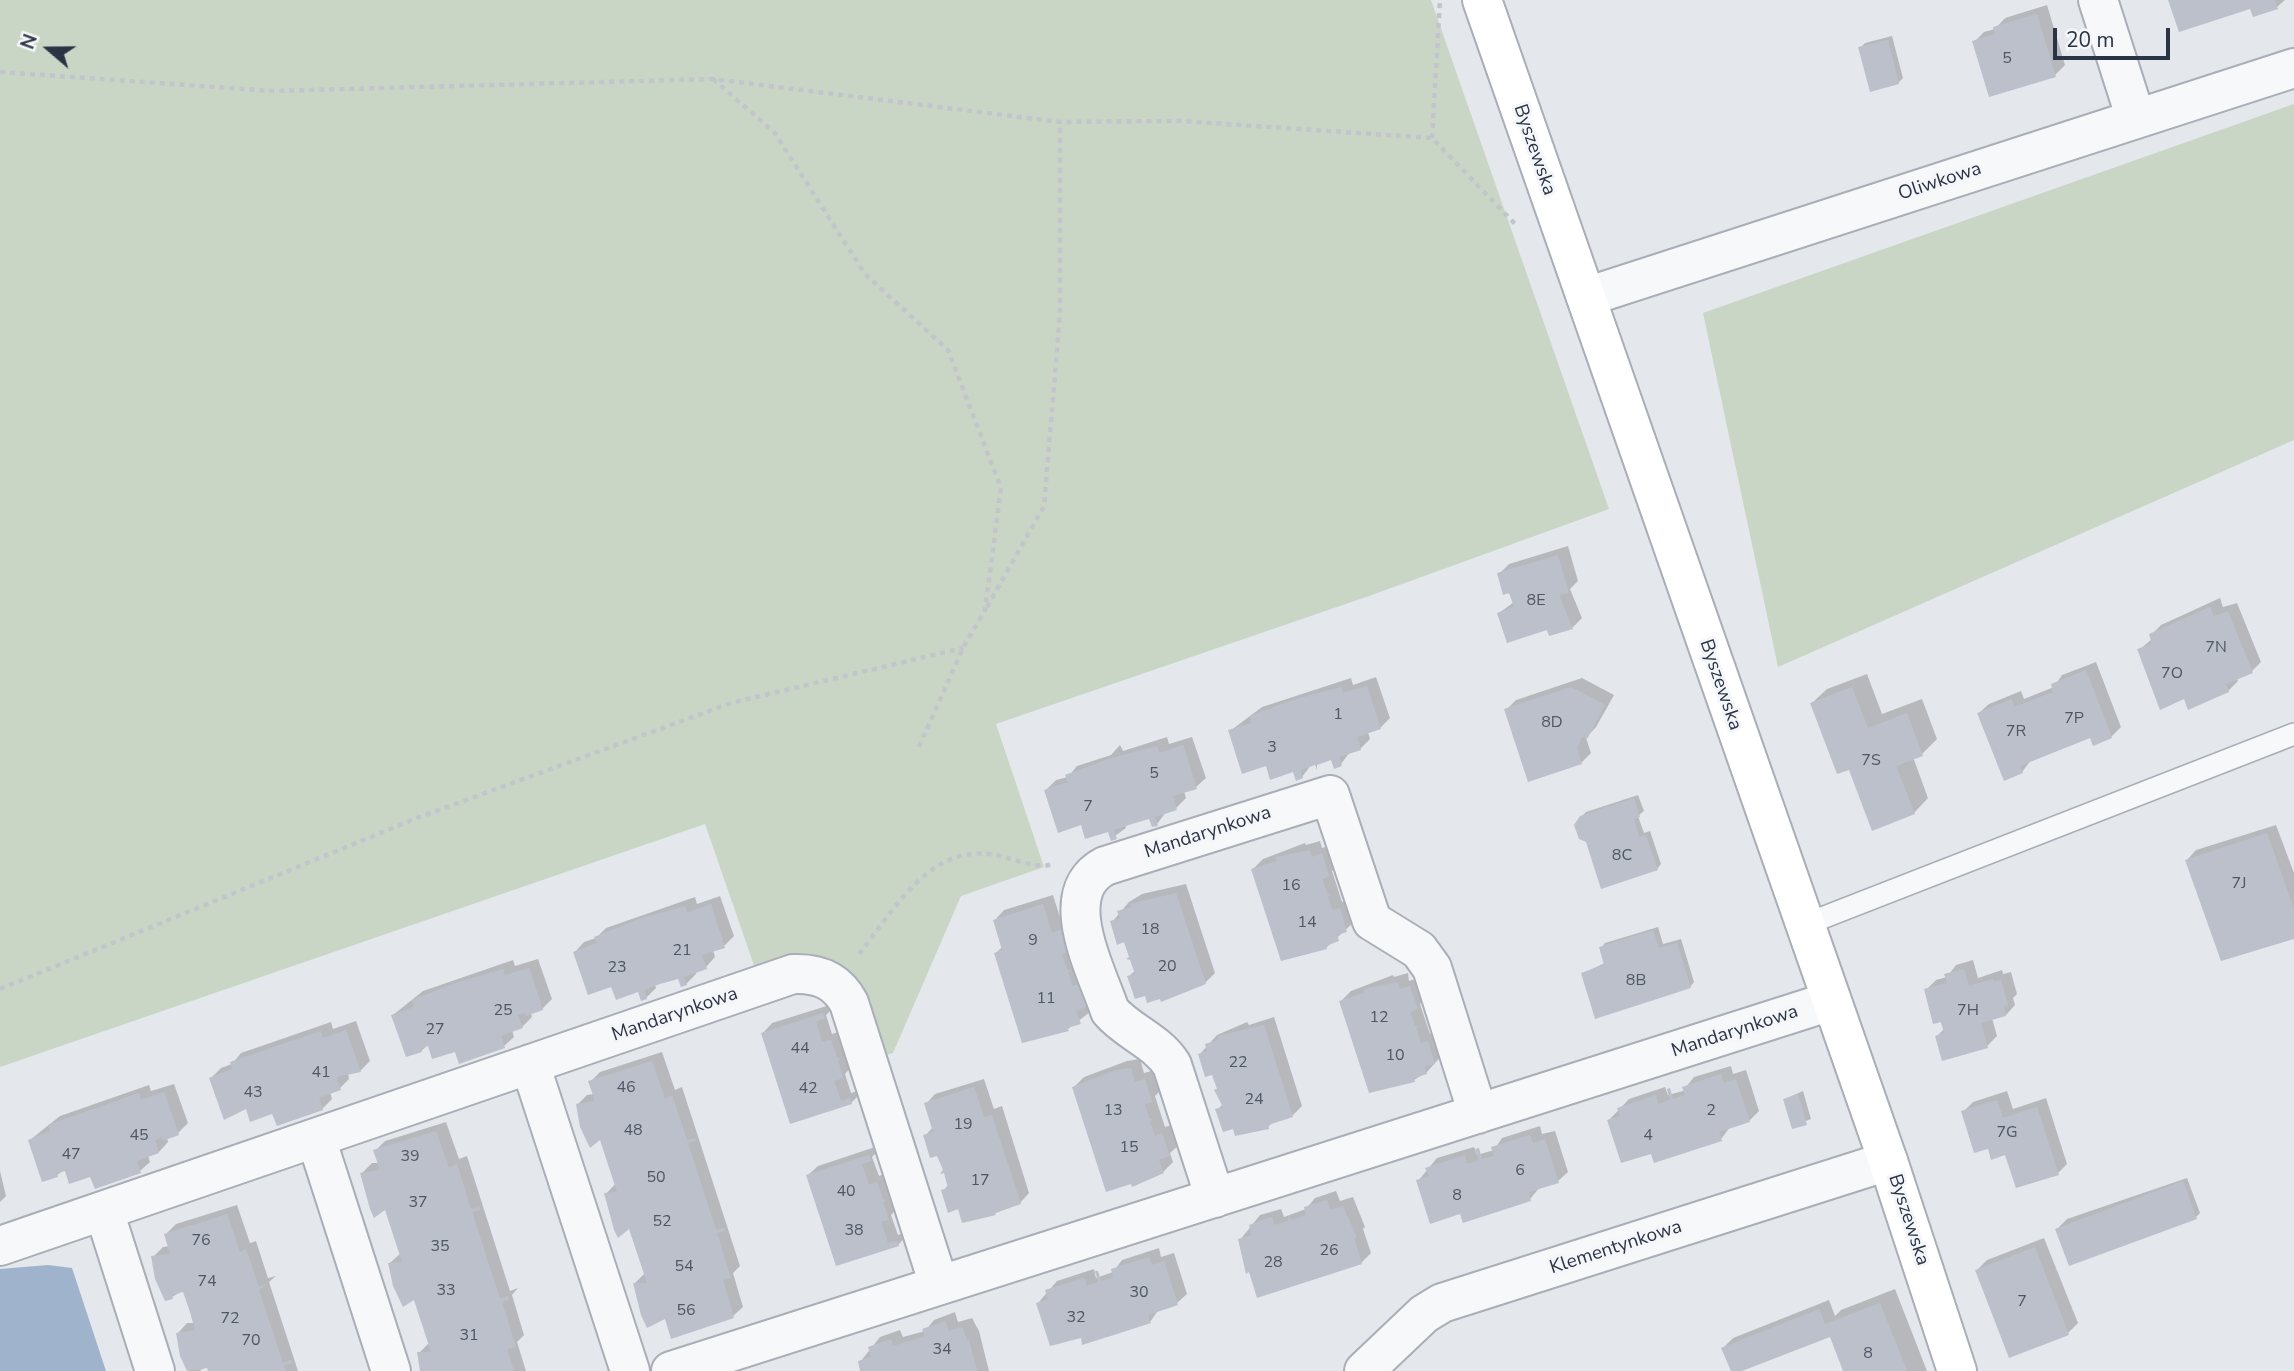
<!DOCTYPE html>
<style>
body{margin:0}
#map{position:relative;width:2294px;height:1371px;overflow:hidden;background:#e4e7ec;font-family:"Nunito Sans",sans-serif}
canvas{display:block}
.north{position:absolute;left:14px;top:14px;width:70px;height:70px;-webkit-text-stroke:5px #f4f6f9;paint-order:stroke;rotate:290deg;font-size:19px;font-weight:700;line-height:28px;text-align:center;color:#2b3445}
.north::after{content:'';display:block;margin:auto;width:24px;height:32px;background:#2b3445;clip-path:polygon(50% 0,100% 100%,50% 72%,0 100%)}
.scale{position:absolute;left:2053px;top:28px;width:117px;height:32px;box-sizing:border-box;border:4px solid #2b3445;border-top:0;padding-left:9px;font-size:21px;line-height:24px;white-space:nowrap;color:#2b3445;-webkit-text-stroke:5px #f4f6f9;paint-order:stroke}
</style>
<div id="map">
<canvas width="2294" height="1371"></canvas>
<div class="north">N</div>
<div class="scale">20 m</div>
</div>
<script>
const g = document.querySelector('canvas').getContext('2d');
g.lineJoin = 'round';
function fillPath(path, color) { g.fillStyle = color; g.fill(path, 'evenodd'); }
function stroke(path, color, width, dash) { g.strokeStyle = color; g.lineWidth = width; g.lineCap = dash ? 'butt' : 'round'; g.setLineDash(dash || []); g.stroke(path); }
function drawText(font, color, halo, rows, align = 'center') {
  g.font = font + ' "Nunito Sans",sans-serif'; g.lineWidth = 6; g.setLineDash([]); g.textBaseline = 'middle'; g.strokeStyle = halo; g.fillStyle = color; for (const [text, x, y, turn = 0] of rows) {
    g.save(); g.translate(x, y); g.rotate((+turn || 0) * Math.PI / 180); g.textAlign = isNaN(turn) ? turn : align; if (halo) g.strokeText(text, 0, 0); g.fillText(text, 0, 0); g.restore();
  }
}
fillPath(new Path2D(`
 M0,0H1431L1609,509L1369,596L996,724L1044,867L961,896L893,1053L883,1056L863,996L756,971L705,824L0,1067Z
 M2294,104V440L1778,667L1703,313Z`), '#c9d6c5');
fillPath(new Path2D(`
 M48,1265L72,1268L106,1371H0V1269Z`), '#9fb4cc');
fillPath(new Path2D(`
 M2170,0H2285L2277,7Z
 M2047,5L2065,65L2055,75L1974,42L1984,32L1995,29L2005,18Z
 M1892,36L1903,78L1898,83L1860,48L1865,43Z
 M1568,546L1578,581L1570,589L1582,618L1573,627L1550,634L1548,628L1499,613L1514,602L1499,574L1509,564Z
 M2220,598L2223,607L2237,603L2261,662L2252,671L2236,678L2238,681L2228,691L2185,696L2139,650L2152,639L2151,635L2161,625Z
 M2096,662L2121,727L2111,737L2094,744L2090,736L2031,760L2022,772L1979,713L1989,704L2021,691L2024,699L2054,687L2062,675Z
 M1867,674L1882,714L1922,699L1937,739L1922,754L1913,757L1928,798L1914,813L1850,767L1812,703L1827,689Z
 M1376,677L1390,718L1380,728L1368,732L1370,739L1360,749L1350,752L1341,764L1333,758L1311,765L1302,777L1294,770L1267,764L1230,731L1262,707L1351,678L1353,685Z
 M1582,678L1614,695L1596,727L1586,738L1591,753L1581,763L1506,710L1516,700Z
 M1167,737L1169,744L1192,737L1206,778L1196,787L1184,791L1186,798L1176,808L1166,812L1157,824L1150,816L1125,824L1126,828L1112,838L1109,829L1082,823L1046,790L1056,780L1068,777L1077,766L1111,755L1120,745L1123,751Z
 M1638,795L1644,811L1638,816L1644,833L1650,831L1661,864L1657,869L1581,817L1586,812Z
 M2276,825L2294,873V937L2187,860L2196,850Z
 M1320,841L1322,848L1332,845L1338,865L1332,871L1342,902L1350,900L1356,920L1326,948L1253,869L1263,859L1305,843L1306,845Z
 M1186,884L1215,973L1205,983L1146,994L1129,976L1136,970L1125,940L1112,922L1129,902L1142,894Z
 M1053,895L1062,924L1071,921L1096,996L1087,1005L1090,1012L1068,1029L996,953L1003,946L995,920L1004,910Z
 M720,896L734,936L724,946L713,950L715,957L706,967L695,971L696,974L686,984L679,976L655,984L656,988L646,998L639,990L612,984L575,952L584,942L596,938L606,928L695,897L697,904Z
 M1658,927L1663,944L1681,939L1694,982L1690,987L1583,973L1605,963L1601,948L1605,943Z
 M538,959L552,999L542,1009L531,1013L532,1017L522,1027L512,1030L514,1037L504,1046L456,1050L429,1044L421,1051L393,1015L423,991L513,960L515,966Z
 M1973,960L1978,978L2002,970L2003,974L2011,972L2017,994L2013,998L2015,1005L2006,1015L1992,1018L1997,1036L1987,1046L1937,1036L1944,1029L1926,990L1936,980L1947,977L1956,965Z
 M1408,973L1409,981L1420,977L1426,998L1420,1004L1430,1034L1437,1032L1444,1053L1427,1072L1414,1080L1341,1001L1351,991L1393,975L1394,977Z
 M833,1004L834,1007L826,1015L832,1034L841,1031L852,1066L845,1074L851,1093L860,1090L861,1093L851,1103L791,1122L763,1033L772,1023Z
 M1274,1017L1302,1106L1292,1116L1273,1122L1268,1127H1234L1217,1110L1223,1104L1213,1073L1200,1054L1217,1035L1247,1022L1249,1025Z
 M356,1021L370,1061L360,1071L348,1073L349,1079L340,1088L330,1092L332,1099L322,1109L274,1112L247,1106L211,1078L221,1068L232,1064L241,1053L331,1022L333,1029Z
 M662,1052L675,1090L682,1087L740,1266L733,1273L743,1307L733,1316H666L634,1284L645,1273L630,1227L606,1194L616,1183L601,1137L578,1104L587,1095L594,1094L590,1082L600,1072Z
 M1140,1059L1144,1073L1155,1070L1161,1090L1155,1096L1165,1127L1172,1125L1179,1145L1170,1153L1173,1162L1163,1172L1074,1087L1084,1077L1127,1061Z
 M1731,1066L1733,1074L1746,1070L1759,1111L1749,1121L1730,1127L1721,1139L1652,1152L1609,1120L1629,1099L1665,1087L1668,1095L1683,1091L1694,1077Z
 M984,1079L994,1109L1002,1106L1029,1193L1020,1203L996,1213L963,1221L959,1207L943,1191L949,1184L938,1153L925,1136L933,1127L926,1104L935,1094Z
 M174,1084L188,1123L178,1133L167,1138L168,1142L159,1152L148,1155L150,1162L140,1171L91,1175L66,1169L57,1175L30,1140L60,1116L149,1085L151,1091Z
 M1803,1091L1811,1119L1793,1126L1785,1099Z
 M2007,1091L2013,1109L2046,1098L2067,1164L2058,1173L1989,1147L1963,1112L1973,1102Z
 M446,1122L459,1159L467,1156L510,1291L518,1288L512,1295L524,1335L517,1342L526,1371H422L419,1353L430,1342L415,1297L390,1263L401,1253L386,1207L362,1173L372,1163H379L375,1151L385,1141Z
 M1540,1126L1542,1134L1555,1131L1568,1172L1558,1181L1540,1187L1530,1199L1461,1212L1418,1181L1437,1158L1474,1147L1477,1155L1494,1150L1502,1138Z
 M878,1146L880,1149L872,1157L879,1176L887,1173L898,1208L891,1215L898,1235L906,1232L907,1235L898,1245L837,1264L808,1175L818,1166Z
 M0,1171L6,1196L0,1202Z
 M2187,1178L2200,1213L2196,1217L2057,1229L2067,1219Z
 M1336,1191L1340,1201L1353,1197L1365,1227L1363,1229L1371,1253L1361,1263L1240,1240L1260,1215L1281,1209L1284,1217L1306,1209L1315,1198Z
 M237,1205L250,1243L256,1241L268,1278L276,1276L269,1282L298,1371H210L208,1366L199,1371H189L185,1364L178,1333L187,1323H194L184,1290L172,1297L153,1257L163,1247L170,1246L166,1234L176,1224Z
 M2044,1238L2078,1323L2068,1333L1977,1270L1987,1260Z
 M1159,1248L1161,1257L1174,1253L1187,1294L1177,1303L1159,1309L1150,1322L1082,1336L1038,1303L1057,1281L1094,1269L1096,1278L1113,1272L1122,1260Z
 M1895,1289L1927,1371H1845L1831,1334L1733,1371L1723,1348L1733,1338L1829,1300L1835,1316L1841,1310Z
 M955,1312L958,1322L972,1318L979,1331L989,1371H862L860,1362L880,1337L900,1330L903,1337L925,1331L934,1320Z`), '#0003');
fillPath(new Path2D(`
 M2168,0H2275L2278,9L2253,17L2250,9L2179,32Z
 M2037,14L2056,77L1989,97L1972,41L1995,34L1993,27Z
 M1888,40L1899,84L1870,92L1858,47Z
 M1558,555L1569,593L1559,595L1573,629L1549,636L1547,630L1507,643L1497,613L1514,607L1509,593L1503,595L1497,573Z
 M2210,607L2214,616L2228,611L2253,673L2226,684L2229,692L2188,710L2184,699L2160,710L2137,649L2152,644L2149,634Z
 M2086,670L2112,738L2093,746L2090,738L2020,766L2023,773L2004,781L1977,713L2012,699L2014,707L2035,699L2053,692L2051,684Z
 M1367,686L1381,729L1357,737L1361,750L1339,757L1342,766L1334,769L1331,760L1317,765V770L1315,765L1301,770L1303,778L1296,781L1293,772L1270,780L1266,766L1242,774L1228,730L1252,723L1250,716L1293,700L1341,687L1343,693Z
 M1571,687L1605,705L1587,739L1582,737L1577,748L1582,764L1528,782L1504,709Z
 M1852,687L1868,728L1907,713L1923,756L1896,766L1915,814L1872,831L1849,770L1837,774L1810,703Z
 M1183,745L1197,789L1173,796L1177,810L1155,817L1158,826L1152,827L1149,819L1132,824L1114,830L1117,839L1111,841L1108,832L1085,839L1081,825L1058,833L1044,790L1068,782L1065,775L1112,758L1157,746L1159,753Z
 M1634,798L1640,817L1634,819L1639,837L1646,835L1658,870L1601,889L1586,842L1579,839L1574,825L1580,816Z
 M2267,833L2294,909V939L2221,961L2185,860Z
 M1310,850L1312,857L1322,853L1329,876L1322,879L1327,893L1331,895L1328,896L1332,910L1340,908L1347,932L1337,935L1339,941L1326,946L1327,949L1281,961L1251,869L1277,861L1275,857Z
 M1176,893L1206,984L1161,1002L1160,999L1147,1003L1145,996L1135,999L1127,976L1135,974L1130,960L1126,959L1129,957L1124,942L1117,945L1110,921L1120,918L1117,911L1132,907L1130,904Z
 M711,904L725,948L702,955L707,969L684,977L687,985L681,987L678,979L660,984L644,990L647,999L641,1001L638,992L616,1000L611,987L588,995L573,952L597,943L594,937L639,919L685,906L687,913Z
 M1043,904L1052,933L1062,929L1069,952L1062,954L1067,969L1071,971L1068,972L1072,986L1079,984L1087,1007L1076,1011L1081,1024L1067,1028L1069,1031L1022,1043L994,953L1002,950L993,920Z
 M1653,930L1659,948L1677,943L1691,988L1595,1019L1581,973L1604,965L1599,947Z
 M529,968L543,1010L526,1016L525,1013L518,1015L523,1028L501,1036L505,1048L459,1064L455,1052L432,1059L428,1046L421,1048L422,1052L406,1057L391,1015L414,1007L412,1000L456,983L503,969L505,975Z
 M1964,969L1969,986L1993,979L1994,982L2001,980L2008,1005L2004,1006L2006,1016L1981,1023L1988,1048L1942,1061L1935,1036L1944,1033L1941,1022L1933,1024L1924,989L1947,983L1944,974Z
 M1398,982L1400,989L1410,986L1418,1009L1410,1012L1415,1026L1418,1027L1416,1029L1421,1043L1428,1041L1435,1064L1425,1067L1427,1074L1414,1078L1415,1082L1369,1093L1339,1001L1364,993V989Z
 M823,1013L825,1019L816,1021L822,1042L831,1040L837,1057L841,1059L838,1060L843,1078L834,1081L841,1101L850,1098L852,1104L790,1124L761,1033Z
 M1264,1025L1293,1117L1268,1125L1269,1129L1235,1136L1233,1129L1223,1132L1215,1109L1223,1107L1214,1090L1217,1089L1212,1075L1205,1077L1198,1054L1207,1051L1205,1044L1218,1040V1036Z
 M346,1030L361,1072L336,1077L341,1090L319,1098L323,1110L277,1126L272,1114L250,1122L246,1109L224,1120L209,1078L232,1069L230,1062L321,1031L323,1038Z
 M652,1061L665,1099L672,1095L687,1140L695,1138L696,1141L688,1143L716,1230L724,1228L725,1231L717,1233L731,1278L723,1280L734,1318L671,1339L665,1319L647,1328L641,1315L633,1283H647L629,1229L618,1238L614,1230L604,1193L617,1192L600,1140L590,1148L580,1127L576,1104L595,1101L588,1081Z
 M1131,1068L1135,1082L1145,1079L1152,1102L1145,1104L1149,1118L1154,1120L1150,1121L1155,1136L1162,1133L1170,1156L1159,1160L1164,1173L1132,1187L1131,1184L1106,1192L1072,1087L1116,1070Z
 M1721,1074L1724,1083L1736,1079L1750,1122L1719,1132L1722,1141L1654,1163L1651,1154L1621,1163L1607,1120L1620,1116L1617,1108L1656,1095L1658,1104L1670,1100L1667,1089L1670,1088L1673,1099L1685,1095L1682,1087Z
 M974,1087L984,1117L992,1115L1021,1204L995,1213L996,1215L962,1223L958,1209L948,1213L941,1190L948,1188L944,1173L940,1174L943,1170L937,1156L930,1158L923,1135L933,1132L924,1103Z
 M164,1092L179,1135L163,1141L162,1137L155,1140L159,1153L137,1161L141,1173L95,1189L90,1177L69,1184L65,1171L57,1173L58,1177L42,1182L28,1140L50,1131L48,1125L139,1093L141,1100Z
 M1798,1094L1807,1125L1792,1129L1783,1099Z
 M1997,1100L2003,1118L2037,1107L2059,1175L2016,1188L2005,1155L1991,1160L1988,1149L1974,1153L1961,1111Z
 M436,1131L449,1168L457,1164L471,1209L479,1207L481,1210L472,1212L500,1299L508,1296L509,1300L502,1302L516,1347L507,1349L514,1371H420L417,1352H431L414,1300L403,1307L393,1286L388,1263L402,1262L385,1210L374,1218L370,1209L360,1173L380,1170L373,1150Z
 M1530,1135L1533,1143L1545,1139L1559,1183L1529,1192L1531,1201L1463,1223L1460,1214L1430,1224L1416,1180L1429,1176L1425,1168L1465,1155L1467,1164L1479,1160L1475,1149L1479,1148L1482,1159L1494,1156L1491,1147Z
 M869,1155L871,1161L862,1164L869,1185L877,1182L883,1199L886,1200L883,1202L889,1220L881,1222L888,1243L897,1241L899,1246L836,1266L806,1175Z
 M2183,1181L2197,1219L2069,1266L2055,1229Z
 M1327,1200L1330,1210L1343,1206L1357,1238H1354L1362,1264L1257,1298L1249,1272L1246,1274L1238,1239L1252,1235L1249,1225L1272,1217L1274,1225L1288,1221L1289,1217L1292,1220L1306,1215L1304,1207Z
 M227,1214L240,1252L246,1249L259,1287L267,1284L259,1290L283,1363L291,1360L292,1363L284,1366L286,1371H208L207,1368L187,1371L180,1356L176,1333L195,1330L190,1312L183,1292L172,1295L173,1299L165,1301L155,1279L151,1256L170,1254L164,1234Z
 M2035,1247L2069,1335L2009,1358L1975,1270Z
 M1149,1257L1152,1265L1164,1261L1178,1305L1148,1315L1151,1323L1117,1334L1082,1345L1081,1338L1050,1346L1036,1303L1048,1299L1045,1290L1084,1278L1087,1286L1098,1282L1095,1271H1098L1101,1281L1113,1278L1111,1269Z
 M1880,1303L1907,1371H1843L1830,1337L1742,1371H1731L1721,1348L1819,1309L1825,1324Z
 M945,1321L949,1331L962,1327L967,1340H969L977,1371H860L858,1361L871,1357L868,1347L891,1339L893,1346L925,1336L922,1329Z`), '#bbc0ca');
const lane = new Path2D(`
 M1804,925L2294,734`);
const street = new Path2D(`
 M2098,0L2136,119
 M1586,297L2294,68
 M530,1064L630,1371
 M316,1138L391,1371
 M1215,1198L1172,1065C1157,1041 1128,1032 1110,1011C1096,969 1054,893 1105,866L1330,795L1372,921L1419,950L1432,968L1478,1114
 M104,1211L155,1371
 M0,1246L793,974C818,973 837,980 849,1003L939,1285
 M671,1371L1831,1001
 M1364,1371L1424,1314L1442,1303L1888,1161`);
const secondary = new Path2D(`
 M1482,0L1888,1161L1957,1371`);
stroke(lane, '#a9aeb7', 24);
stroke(street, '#a9aeb7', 42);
stroke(secondary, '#a9aeb7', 42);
stroke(new Path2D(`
 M0,72L273,91L713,79L1060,122L1181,121L1432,138L1517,226
 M713,79L774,132L865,274L948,350L1001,488L985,610L963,648L917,751
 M1432,138L1440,0
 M987,607L1044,506L1060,314V122
 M859,954C893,912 927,847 989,854C1009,856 1034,870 1053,864
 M0,989L417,818L731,703L963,648`), '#c2c5cb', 4.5, [5, 5]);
stroke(lane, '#f7f8fa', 21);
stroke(street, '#f7f8fa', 38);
stroke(secondary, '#fff', 38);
drawText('16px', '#4f5766', null, [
 ["5",2007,59],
 ["8E",1536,601],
 ["7N",2216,648],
 ["7O",2172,674],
 ["1",1338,715],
 ["7P",2074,719],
 ["8D",1552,723],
 ["7R",2016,732],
 ["3",1272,748],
 ["7S",1871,761],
 ["5",1154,774],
 ["7",1088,807],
 ["8C",1622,856],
 ["7J",2239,884],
 ["16",1291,886],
 ["14",1307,923],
 ["18",1150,930],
 ["9",1033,941],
 ["21",682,951],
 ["20",1167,967],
 ["23",617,968],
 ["8B",1636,981],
 ["11",1046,999],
 ["25",503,1011],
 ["7H",1968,1011],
 ["12",1379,1018],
 ["27",435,1030],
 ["44",800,1049],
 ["10",1395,1056],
 ["22",1238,1063],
 ["41",321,1073],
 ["46",626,1088],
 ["42",808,1089],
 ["43",253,1093],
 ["24",1254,1100],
 ["13",1113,1111],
 ["2",1711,1111],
 ["19",963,1125],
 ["48",633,1131],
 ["7G",2007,1133],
 ["45",139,1136],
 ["4",1648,1136],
 ["15",1129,1148],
 ["47",71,1155],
 ["39",410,1157],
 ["6",1520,1171],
 ["50",656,1178],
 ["17",980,1181],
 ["40",846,1192],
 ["8",1457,1196],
 ["37",418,1203],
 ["52",662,1222],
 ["38",854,1231],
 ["76",201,1241],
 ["35",440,1247],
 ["26",1329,1251],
 ["28",1273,1263],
 ["54",684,1267],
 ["74",207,1282],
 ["33",446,1291],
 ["30",1139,1293],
 ["7",2022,1302],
 ["56",686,1311],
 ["32",1076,1318],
 ["72",230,1319],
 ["31",469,1336],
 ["70",251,1341],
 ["34",942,1350],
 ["8",1868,1354]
]);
drawText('19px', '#2b3445', '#f4f6f9', [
 ["Byszewska",1534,150,71],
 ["Oliwkowa",1940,182,-18],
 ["Byszewska",1720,685,71],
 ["Mandarynkowa",1208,833,-18],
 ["Mandarynkowa",675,1015,-19],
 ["Mandarynkowa",1735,1032,-18],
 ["Byszewska",1908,1220,72],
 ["Klementynkowa",1616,1248,-18]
]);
</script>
